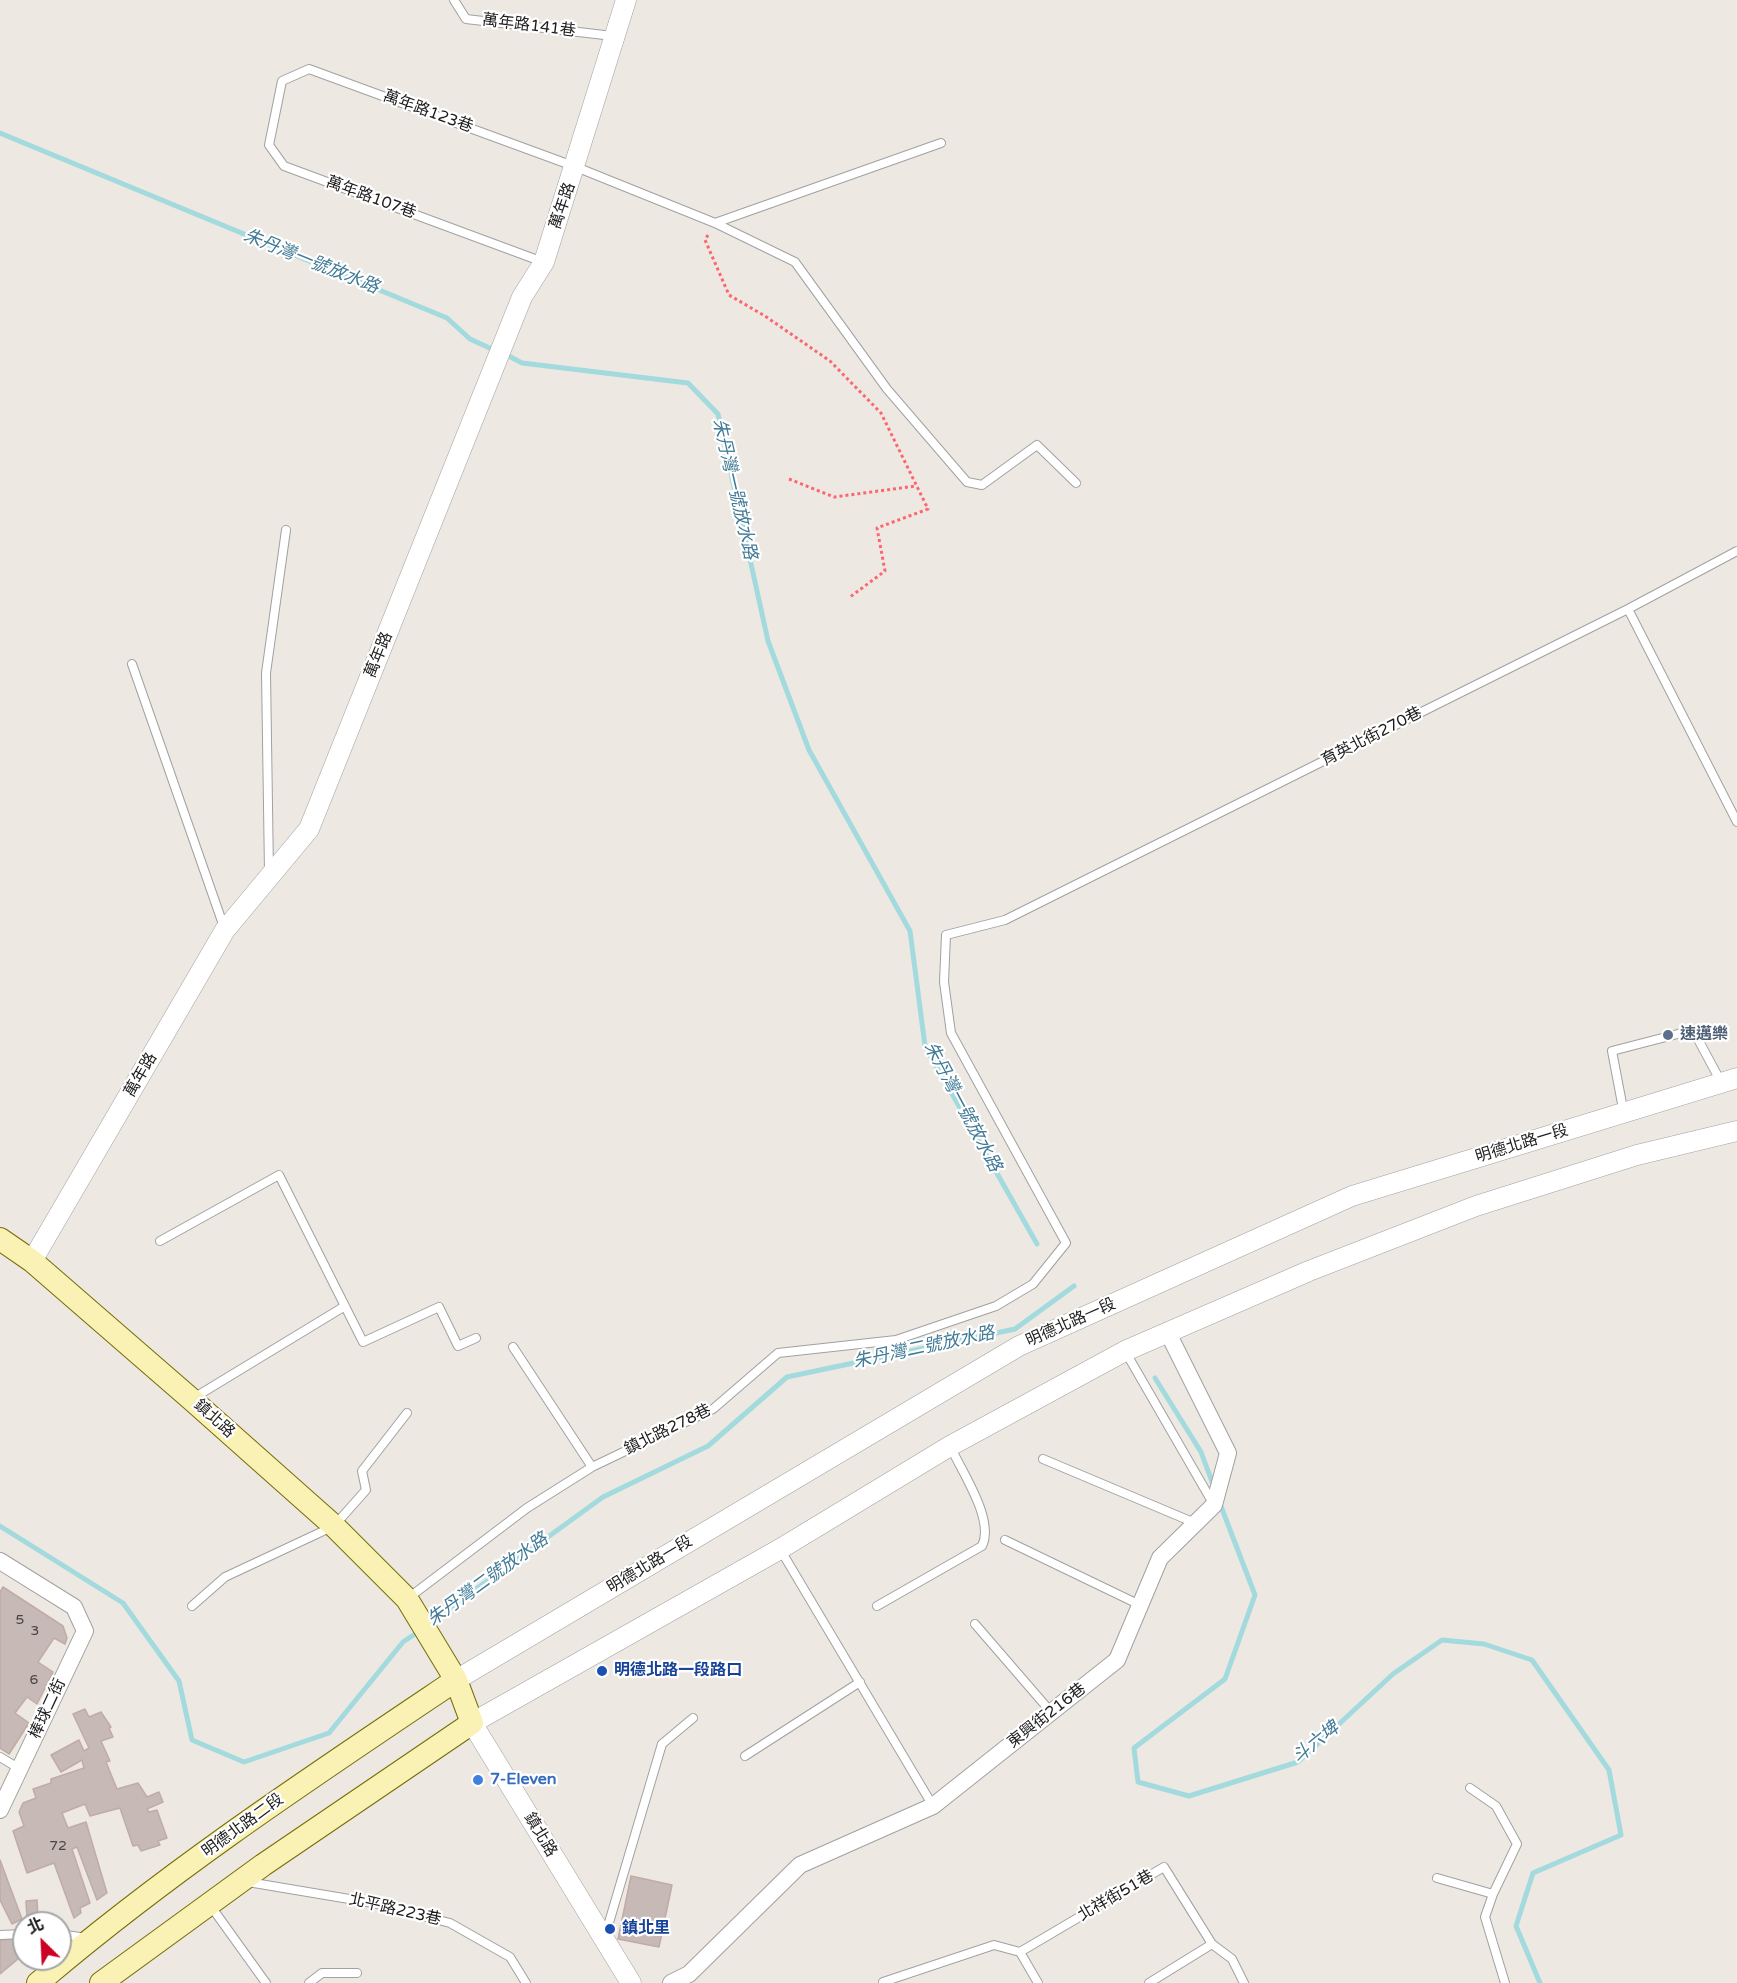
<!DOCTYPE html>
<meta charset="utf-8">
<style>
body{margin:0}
#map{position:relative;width:1737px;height:1983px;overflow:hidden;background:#eee8e2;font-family:"Varela Round","Noto Sans TC",sans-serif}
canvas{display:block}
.north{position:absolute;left:12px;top:1911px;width:60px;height:60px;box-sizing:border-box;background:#fff;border:2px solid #a5a5a5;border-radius:50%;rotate:336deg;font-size:16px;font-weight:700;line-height:24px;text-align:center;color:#1d1d1d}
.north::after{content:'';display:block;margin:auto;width:21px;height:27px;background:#ca0024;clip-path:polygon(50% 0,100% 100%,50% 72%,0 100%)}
</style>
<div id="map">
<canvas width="1737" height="1983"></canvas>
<div class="north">北</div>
</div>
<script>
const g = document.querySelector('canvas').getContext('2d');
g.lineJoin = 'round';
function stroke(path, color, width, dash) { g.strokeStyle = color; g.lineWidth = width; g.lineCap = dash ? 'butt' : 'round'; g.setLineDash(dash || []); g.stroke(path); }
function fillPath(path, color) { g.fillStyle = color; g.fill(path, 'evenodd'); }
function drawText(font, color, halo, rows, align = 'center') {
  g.font = font + ' "Varela Round","Noto Sans TC",sans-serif'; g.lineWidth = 4.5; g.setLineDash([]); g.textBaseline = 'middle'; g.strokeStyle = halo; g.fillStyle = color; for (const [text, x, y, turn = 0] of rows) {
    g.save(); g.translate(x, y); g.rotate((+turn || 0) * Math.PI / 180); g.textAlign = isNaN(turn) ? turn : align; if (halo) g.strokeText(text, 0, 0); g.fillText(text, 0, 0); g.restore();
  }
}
stroke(new Path2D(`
 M0,133L447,318L470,339L496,351
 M505,354L522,363L688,383L718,414L768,641L809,750L910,931L925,1046L1037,1244
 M1155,1378L1201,1452L1214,1487
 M1219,1501L1255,1595L1225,1679L1134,1748L1138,1782L1189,1796L1298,1762L1393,1674L1442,1640L1484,1644L1532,1660L1609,1770L1621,1835L1533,1873L1516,1926L1540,1983
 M0,1526L123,1603L179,1681L192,1740L244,1762L329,1733L403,1642L421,1630
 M428,1624L603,1497L708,1446L787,1377L1015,1329L1074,1286`), '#a2dadd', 5);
const building = new Path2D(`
 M3,1587L63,1626L67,1638L65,1644L54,1638L38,1662L53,1672L37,1704L27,1697L15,1713L29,1723L9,1754L0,1748V1592Z
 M85,1709L89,1717L101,1712L111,1727L109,1728L113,1737L101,1741L110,1761L106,1762L117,1789L138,1783L147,1797L159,1792L163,1802L147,1809L149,1812L157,1810L167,1838L158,1841L160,1845L141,1851L138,1845L133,1846L120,1808L90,1816L85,1804L62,1813L68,1828L86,1822L107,1893L97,1900L77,1847L72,1849L90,1903L80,1908L81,1913L74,1918L54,1863L27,1873L13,1831L24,1826L19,1812L23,1803L36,1798L33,1789L51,1783V1779L84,1768L82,1760L61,1772L51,1755L79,1740L84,1751L89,1748L73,1714Z
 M0,1860L22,1919L12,1924L0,1900Z
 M631,1876L672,1885L659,1947L618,1939Z
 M37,1900L38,1918H27L26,1901Z
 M24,1938V1954L0,1974V1940Z`);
fillPath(building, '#c6b9b6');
stroke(building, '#c0aca5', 1.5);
const service = new Path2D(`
 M454,0L466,19L613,36
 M715,223L941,143
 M543,262L284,166L269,145L282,81L309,69L576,167L715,223L795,262L887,389L967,482L982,485L1037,445L1076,483
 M1628,609L1737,822
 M132,664L225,930
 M269,872L266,673L286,530
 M1624,1114L1612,1051L1693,1030L1721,1082
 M160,1241L279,1175L363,1342L439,1307L458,1346L476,1338
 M513,1347L592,1467
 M1125,1351L1214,1505
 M192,1399L345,1306
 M1043,1459L1195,1523
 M1005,1540L1140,1605
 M780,1549L933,1806
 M407,1599L527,1508L592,1467L713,1409L778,1353L896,1340L996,1306L1033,1284L1066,1243L951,1033L944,982L946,935L1005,920L1628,609L1737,551
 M192,1606L225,1577L334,1526L366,1490L362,1471L407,1413
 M877,1606L982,1546C995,1520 962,1472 950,1446
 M975,1624L1051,1712
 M745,1756L860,1682
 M0,1757L20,1769
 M1470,1788L1496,1806L1517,1844L1493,1894L1485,1917L1505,1983
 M1437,1878L1493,1894
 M248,1882L373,1903L450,1923L510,1957L526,1983
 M210,1905L266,1983
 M60,1934L86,1938
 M0,1935L24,1934
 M605,1936L662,1744L693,1718
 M1020,1952L1164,1867L1212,1944
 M883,1982L994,1945L1020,1952L1038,1983
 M309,1983L322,1973H357
 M1149,1983L1212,1944L1232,1959L1244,1983`);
const minor = new Path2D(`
 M0,1561L74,1607L85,1631L0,1810
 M671,1983L689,1974L800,1865L933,1806L1117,1660L1160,1558L1214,1505L1228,1453L1167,1331`);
const tertiary = new Path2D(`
 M32,1261L225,930L309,829L522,297L544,262L626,0
 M456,1680L1019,1346L1352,1196L1737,1078
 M631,1983L472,1723L780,1549L950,1446L1125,1351L1309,1271L1476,1206L1637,1155L1737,1131`);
const secondary = new Path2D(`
 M0,1239L32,1261L191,1399L334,1526L407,1599L456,1680L472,1723L263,1865L101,1983
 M38,1983C169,1871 313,1776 456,1680`);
stroke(service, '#a1a1a1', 10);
stroke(minor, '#a1a1a1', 18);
stroke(tertiary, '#a1a1a1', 21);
stroke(secondary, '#756d03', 24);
stroke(new Path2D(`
 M708,235L705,240L729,295L765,316L830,361L881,413L928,509L877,528L885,571L850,597
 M789,479L834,497L916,486`), '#fc6671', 3, [3, 3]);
stroke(service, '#fff', 8);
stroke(minor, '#fff', 16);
stroke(tertiary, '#fff', 20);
stroke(secondary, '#faf1b4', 22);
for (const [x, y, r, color] of [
 [1668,1035,6,"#5c6f8a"],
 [602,1671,6,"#1a4fb4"],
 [478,1780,6,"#3f7fe0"],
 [610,1929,6,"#1a4fb4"]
]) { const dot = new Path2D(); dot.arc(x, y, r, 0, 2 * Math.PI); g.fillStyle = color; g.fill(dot); stroke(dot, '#fff', 2); }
drawText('14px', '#474443', null, [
 ["5",20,1620],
 ["3",35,1631],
 ["6",34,1680],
 ["72",58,1846]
]);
drawText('16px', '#1d1d1d', '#fff', [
 ["萬年路141巷",529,26,7],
 ["萬年路123巷",428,112,20],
 ["萬年路107巷",371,198,20],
 ["萬年路",563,206,-71],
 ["萬年路",379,655,-68],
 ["育英北街270巷",1372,737,-27],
 ["萬年路",141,1075,-60],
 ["明德北路一段",1522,1144,-17],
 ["明德北路一段",1071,1323,-24],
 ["鎮北路",214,1419,42],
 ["鎮北路278巷",668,1430,-26],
 ["明德北路一段",650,1565,-31],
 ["棒球二街",48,1709,-65],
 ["東興街216巷",1047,1716,-38],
 ["明德北路二段",243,1826,-36],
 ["鎮北路",540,1835,59],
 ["北祥街51巷",1116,1896,-30],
 ["北平路223巷",395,1910,13]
]);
drawText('bold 16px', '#4e5e75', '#fff', [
 ["速邁樂",1680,1035]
], 'left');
drawText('bold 16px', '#164399', '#fff', [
 ["明德北路一段路口",614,1671],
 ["鎮北里",622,1929]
], 'left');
drawText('bold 16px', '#366cbe', '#fff', [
 ["7-Eleven",490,1780]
], 'left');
drawText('italic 18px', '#407a96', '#fff', [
 ["朱丹灣一號放水路",311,262,22],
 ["朱丹灣一號放水路",734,489,77],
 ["朱丹灣一號放水路",962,1107,62],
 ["朱丹灣二號放水路",924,1348,-12],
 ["朱丹灣二號放水路",488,1580,-36],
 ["斗六埤",1316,1743,-39]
]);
</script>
